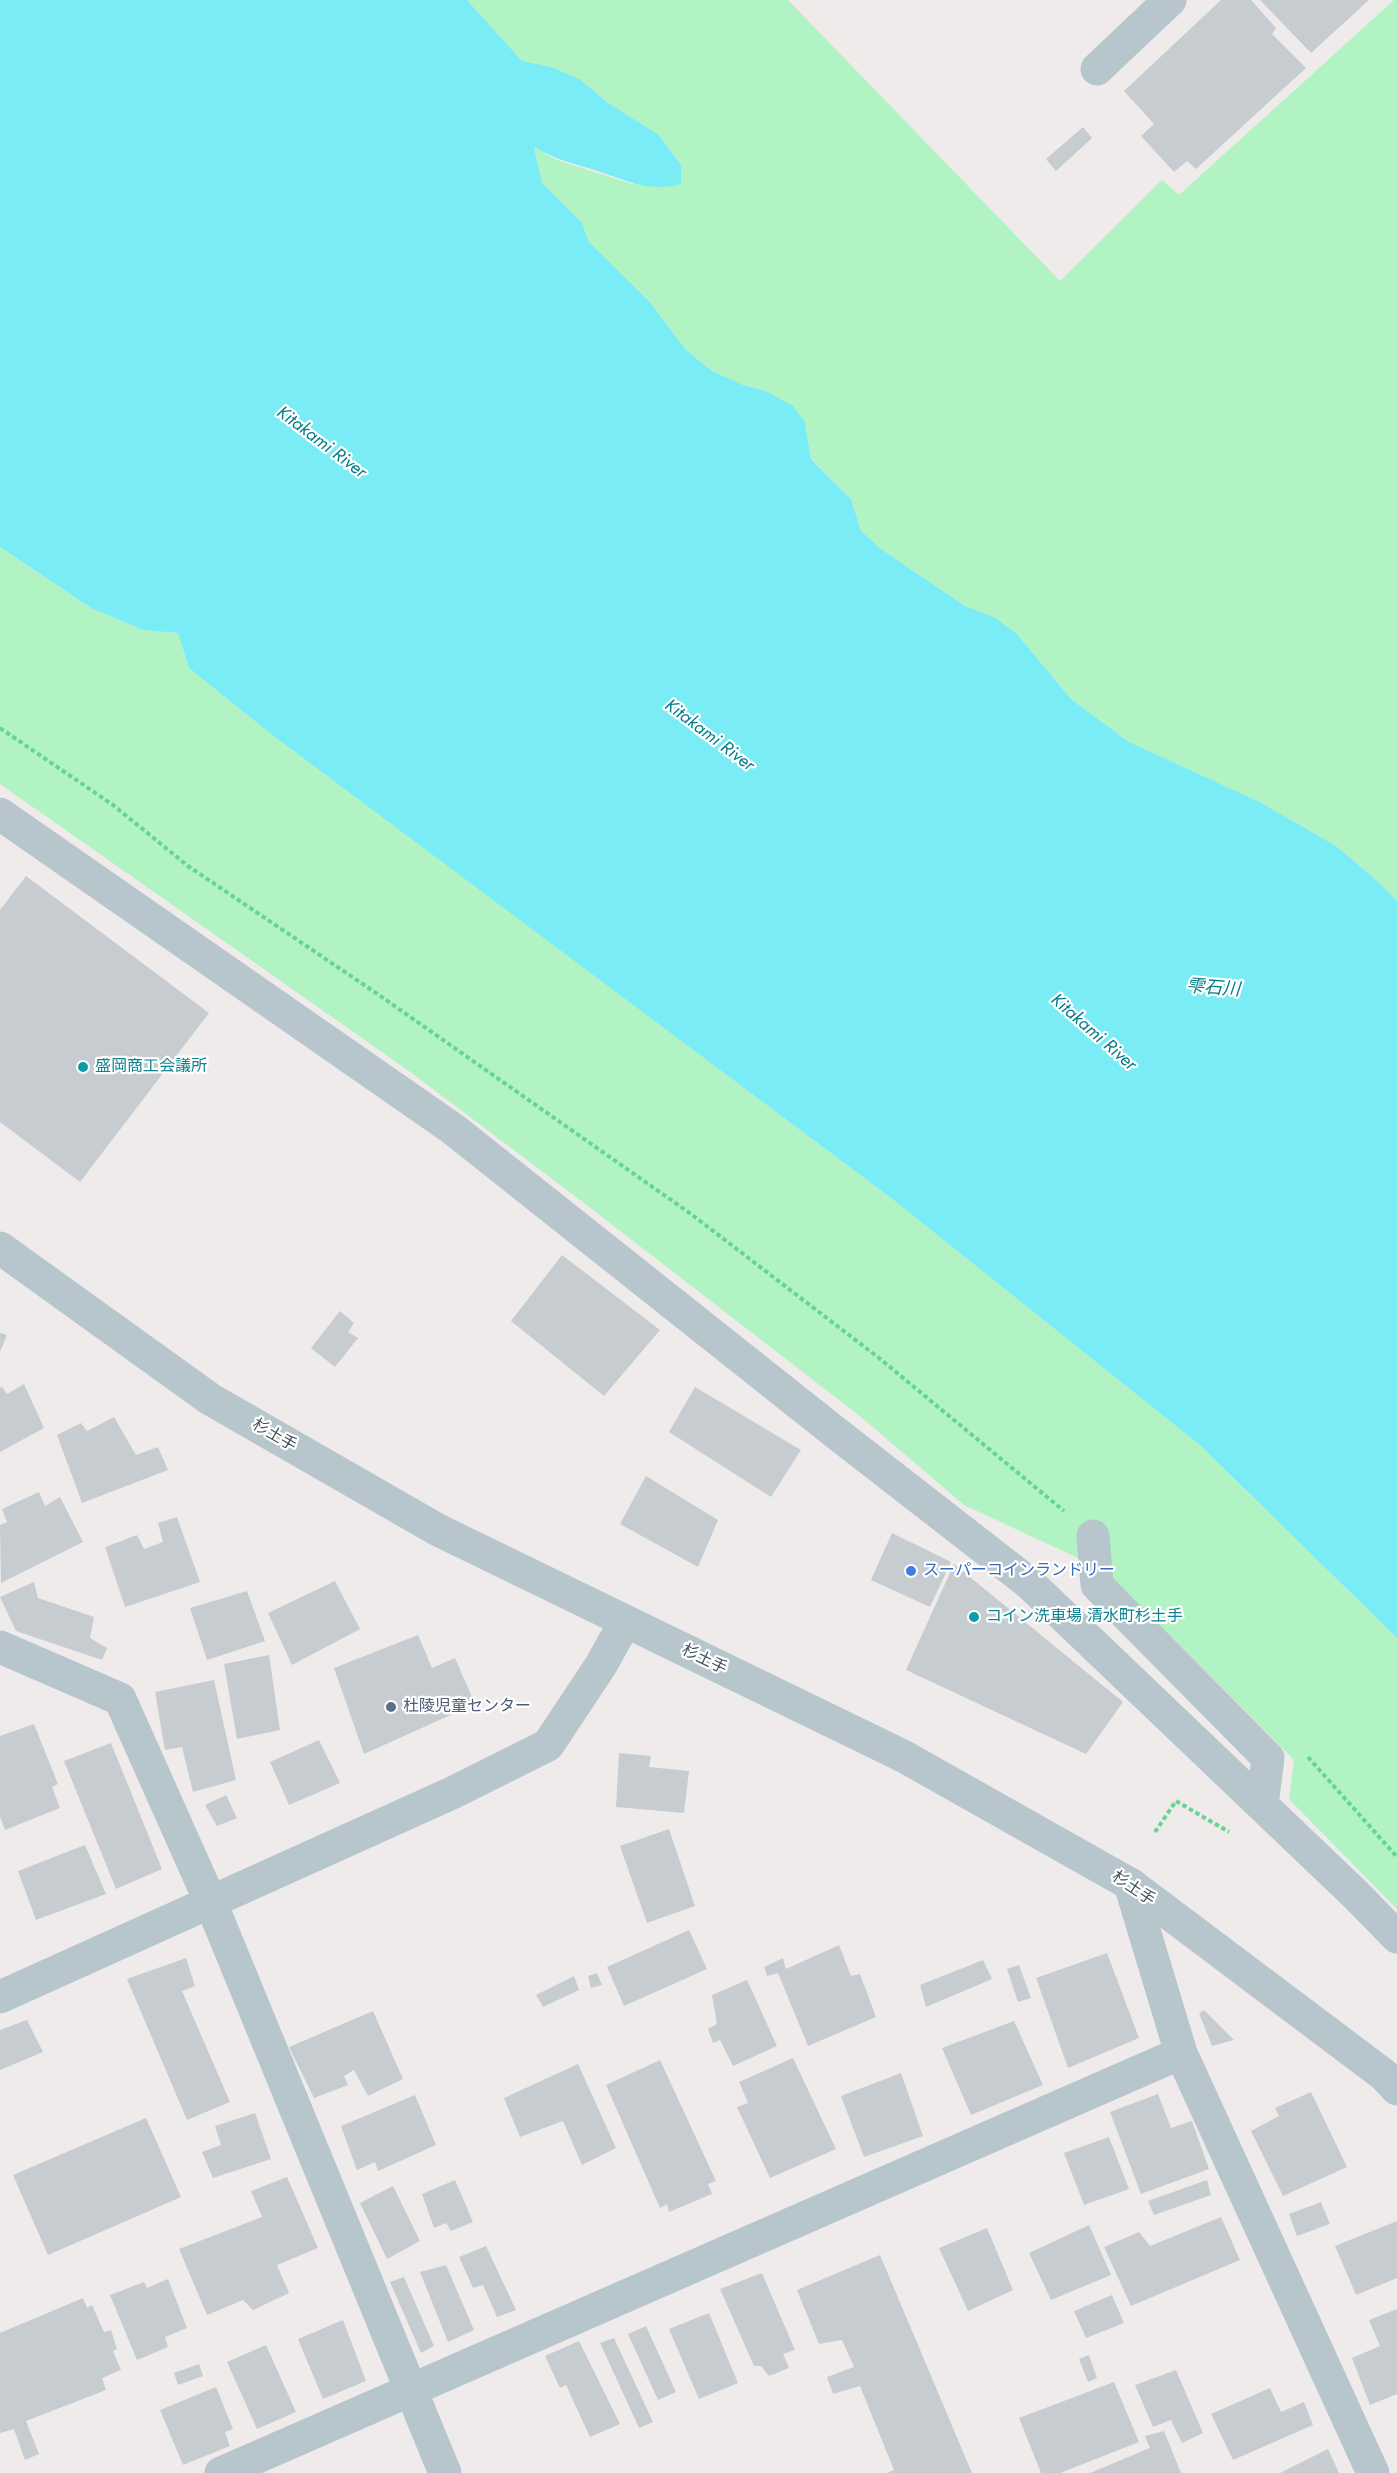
<!DOCTYPE html>
<meta charset="utf-8">
<style>
body{margin:0}
canvas{display:block;background:#efebeb}
</style>
<canvas width="1397" height="2473"></canvas>
<script>
const g = document.querySelector('canvas').getContext('2d');
g.lineJoin = 'round';
function fillPath(path, color) { g.fillStyle = color; g.fill(path, 'evenodd'); }
function stroke(path, color, width, dash) { g.strokeStyle = color; g.lineWidth = width; g.lineCap = dash ? 'butt' : 'round'; g.setLineDash(dash || []); g.stroke(path); }
function drawText(font, color, halo, rows, align = 'center') {
  g.font = font + ' Jost,"Noto Sans JP",sans-serif'; g.lineWidth = 4.5; g.setLineDash([]); g.textBaseline = 'middle'; g.strokeStyle = halo; g.fillStyle = color; for (const [text, x, y, turn = 0] of rows) {
    g.save(); g.translate(x, y); g.rotate((+turn || 0) * Math.PI / 180); g.textAlign = isNaN(turn) ? turn : align; if (halo) g.strokeText(text, 0, 0); g.fillText(text, 0, 0); g.restore();
  }
}
fillPath(new Path2D(`
 M467,0H788L1060,281L1162,180L1179,195L1394,0H1397V901L1374,878L1336,846L1260,802L1129,742L1071,699L1017,634L994,617L965,606L881,549L861,531L851,499L811,458L805,422L766,391L743,385L712,371L686,350L649,301L589,242L582,223L542,183L534,147L557,160L632,184L681,165L659,135L607,102L581,80L552,67L522,61Z
 M0,547L91,608L143,630L178,633L189,668L267,731L891,1198L1201,1446L1397,1638V1909L1289,1799L1294,1760L1106,1571L964,1505L861,1417L584,1203L409,1071L0,784Z`), '#b2f3c3');
fillPath(new Path2D(`
 M0,0H467L522,61L552,67L581,80L607,102L659,135L681,165V184C648,193 626,180 595,170C571,163 557,160 534,147L542,183L582,223L589,242L649,301L686,350L712,371L743,385L766,391L793,406L805,422L811,459L851,499L861,531L881,549L965,606L994,617L1017,634L1071,699L1129,742L1260,802L1336,846L1374,878L1397,901V1638L1201,1446L891,1198L267,731L189,668L178,633L143,630L91,608L0,547Z`), '#79ecf6');
fillPath(new Path2D(`
 M1221,0H1251L1276,28L1272,34L1306,68L1196,169L1187,161L1174,172L1141,136L1154,124L1124,91Z
 M1260,0H1369L1311,53Z
 M1083,127L1092,138L1056,171L1046,159Z
 M26,876L209,1013L80,1182L0,1122V910Z
 M562,1255L660,1330L604,1396L511,1321Z
 M340,1311L354,1323L348,1332L358,1338L335,1367L311,1348Z
 M0,1333L7,1335L0,1352Z
 M24,1384L44,1428L0,1452V1388L2,1387L7,1394Z
 M695,1387L801,1450L771,1497L669,1432Z
 M114,1417L136,1455L158,1447L168,1470L82,1503L57,1435L81,1423L87,1431Z
 M646,1476L718,1520L698,1567L620,1524Z
 M39,1492L45,1506L60,1497L83,1542L1,1583L0,1525L7,1522L2,1509Z
 M177,1517L200,1582L125,1607L105,1547L137,1535L144,1549L163,1542L158,1523Z
 M892,1533L951,1562L930,1607L871,1580Z
 M954,1564L1123,1702L1086,1754L906,1670Z
 M335,1581L360,1629L292,1665L268,1613Z
 M34,1582L38,1598L94,1617L90,1638L107,1648L102,1660L16,1631L0,1597Z
 M247,1591L265,1641L207,1660L190,1608Z
 M418,1635L432,1668L455,1658L475,1704L364,1754L334,1668Z
 M269,1655L280,1730L237,1739L224,1664Z
 M214,1680L236,1780L193,1792L182,1747L165,1750L155,1692Z
 M34,1724L58,1784L52,1787L60,1808L5,1830L0,1817V1736Z
 M319,1740L340,1783L289,1805L270,1762Z
 M111,1743L162,1869L116,1889L64,1761Z
 M619,1753L651,1756L649,1767L689,1771L684,1813L616,1807Z
 M226,1795L237,1818L217,1826L205,1805Z
 M669,1829L695,1906L647,1923L620,1846Z
 M85,1845L106,1894L36,1920L18,1871Z
 M689,1930L707,1969L624,2006L607,1967Z
 M839,1945L851,1976L860,1974L876,2017L808,2046L778,1973L767,1976L764,1967L783,1958L786,1969Z
 M1107,1953L1139,2038L1068,2068L1036,1978Z
 M186,1958L195,1986L182,1991L230,2102L187,2120L127,1979Z
 M983,1960L992,1979L926,2007L920,1985Z
 M1019,1965L1031,1998L1018,2002L1007,1969Z
 M597,1973L602,1985L591,1988L588,1976Z
 M574,1976L579,1990L543,2007L536,1995Z
 M747,1980L777,2046L733,2066L720,2040L713,2043L708,2029L717,2024L712,1995Z
 M1204,2010L1234,2040L1212,2046L1199,2013Z
 M373,2011L403,2079L368,2096L354,2070L344,2076L348,2085L314,2098L289,2047Z
 M27,2020L43,2052L0,2070V2030Z
 M1014,2021L1043,2085L971,2115L942,2048Z
 M793,2058L836,2149L770,2178L737,2107L748,2103L739,2082Z
 M660,2060L716,2181L708,2184L712,2194L669,2212L667,2204L660,2208L606,2085Z
 M578,2064L616,2148L582,2165L563,2121L520,2137L504,2098Z
 M901,2073L923,2136L864,2157L841,2096Z
 M1311,2092L1347,2167L1283,2196L1251,2131L1279,2116L1275,2108Z
 M1158,2094L1171,2128L1192,2121L1209,2169L1141,2194L1110,2112Z
 M415,2095L436,2145L378,2171L375,2162L357,2170L341,2126Z
 M255,2113L271,2159L213,2178L202,2152L221,2145L215,2126Z
 M146,2118L181,2197L48,2255L13,2175Z
 M1109,2137L1129,2189L1084,2205L1064,2153Z
 M287,2177L318,2248L277,2265L289,2293L253,2310L243,2300L207,2315L179,2249L262,2217L251,2191Z
 M455,2180L473,2222L451,2231L446,2223L434,2228L422,2194Z
 M1207,2180L1211,2195L1154,2215L1148,2201Z
 M393,2186L420,2241L387,2259L360,2203Z
 M1321,2202L1330,2224L1297,2236L1289,2214Z
 M1221,2217L1240,2260L1131,2306L1104,2247L1139,2232L1150,2246Z
 M1397,2221V2278L1356,2295L1335,2246Z
 M1089,2225L1111,2275L1051,2300L1029,2253Z
 M987,2228L1013,2290L968,2311L939,2248Z
 M486,2246L516,2310L497,2317L483,2285L473,2288L459,2257Z
 M880,2255L972,2473H887L894,2470L860,2386L833,2394L827,2377L854,2367L842,2340L819,2344L797,2290Z
 M446,2265L474,2330L448,2342L420,2272Z
 M762,2273L795,2350L783,2354L789,2368L769,2376L761,2366H754L720,2289Z
 M404,2277L434,2346L421,2353L390,2282Z
 M168,2279L187,2328L165,2337L168,2347L137,2360L110,2295L144,2282L147,2288Z
 M1112,2295L1124,2323L1086,2338L1074,2311Z
 M83,2298L87,2308L92,2305L104,2332L111,2330L117,2349L113,2351L121,2370L102,2378L106,2390L26,2421L39,2454L25,2460L14,2429L0,2433V2333Z
 M1397,2309V2394L1370,2405L1352,2358L1380,2346L1369,2320Z
 M709,2313L738,2383L699,2399L669,2329Z
 M343,2320L366,2381L323,2399L298,2339Z
 M646,2326L676,2392L658,2400L628,2334Z
 M614,2338L653,2422L639,2428L600,2343Z
 M579,2341L620,2424L590,2437L566,2385L560,2388L545,2356Z
 M266,2345L296,2412L257,2429L227,2362Z
 M1089,2355L1097,2378L1088,2382L1079,2359Z
 M199,2364L203,2376L178,2385L174,2373Z
 M1176,2370L1203,2433L1182,2443L1171,2420L1153,2427L1135,2385Z
 M1114,2382L1139,2442L1060,2473H1041L1019,2418Z
 M216,2387L233,2429L225,2432L230,2446L183,2465L160,2410Z
 M1270,2388L1281,2412L1304,2402L1313,2425L1233,2460L1211,2414Z
 M1164,2431L1181,2473H1090L1150,2448L1145,2436Z
 M1328,2449L1339,2473H1280Z`), '#c7ccd1');
stroke(new Path2D(`
 M0,728L113,805L188,866L379,995L691,1214L879,1358L1064,1511
 M1308,1757L1397,1857
 M1155,1832L1176,1801L1229,1832`), '#66d590', 4, [4.5, 3]);
stroke(new Path2D(`
 M0,814L453,1129L836,1433L1029,1583L1356,1895L1397,1937
 M1093,1536L1097,1585L1268,1758L1262,1805`), '#b7c6cd', 33);
stroke(new Path2D(`
 M1097,69L1170,0
 M0,1647L120,1699L211,1903L445,2473
 M0,1997L452,1793L548,1745L601,1665L625,1622
 M1181,2053L1373,2473
 M221,2473L1181,2053L1130,1884`), '#b7c6cd', 33);
stroke(new Path2D(`
 M0,1248L210,1399L438,1530L903,1756L1130,1884L1384,2075L1397,2089`), '#b7c6cd', 33);
for (const [x, y, r, color] of [
 [83,1067,6,"#0f9aa8"],
 [911,1571,6,"#3f7fe0"],
 [974,1617,6,"#0f9aa8"],
 [391,1707,6,"#5c6f8a"]
]) { const dot = new Path2D(); dot.arc(x, y, r, 0, 2 * Math.PI); g.fillStyle = color; g.fill(dot); stroke(dot, '#fff', 2); }
drawText('16px', '#0d838f', '#fff', [
 ["盛岡商工会議所",95,1067],
 ["コイン洗車場 清水町杉土手",986,1617]
], 'left');
drawText('16px', '#42525b', '#fff', [
 ["杉土手",274,1436,30],
 ["杉土手",704,1660,26],
 ["杉土手",1133,1889,34]
]);
drawText('16px', '#366cbe', '#fff', [
 ["スーパーコインランドリー",923,1571]
], 'left');
drawText('16px', '#4e5e75', '#fff', [
 ["杜陵児童センター",403,1707]
], 'left');
drawText('italic 18px', '#047d88', '#fff', [
 ["Kitakami River",321,443,37],
 ["Kitakami River",709,736,37],
 ["雫石川",1213,989,4],
 ["Kitakami River",1093,1033,41]
]);
</script>
